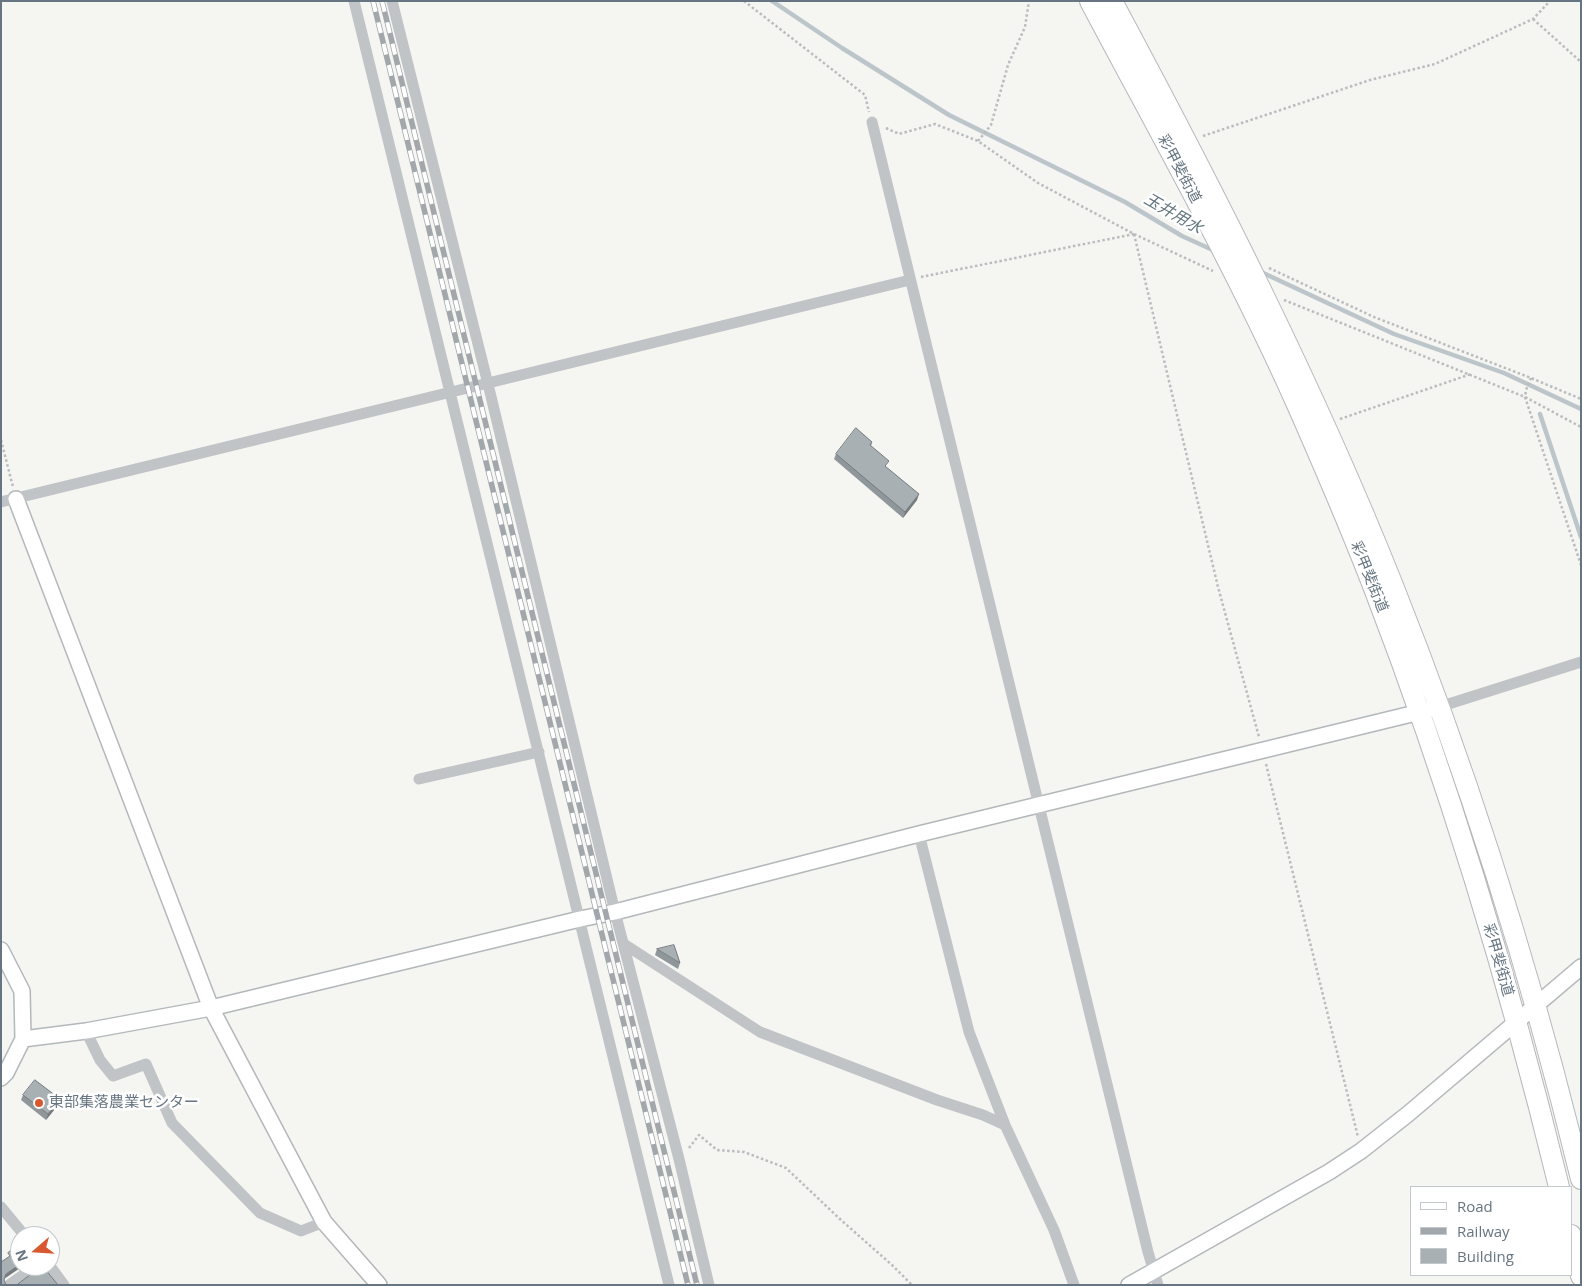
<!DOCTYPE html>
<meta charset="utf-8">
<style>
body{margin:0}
#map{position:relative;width:1582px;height:1286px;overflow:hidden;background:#f5f5f2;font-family:"Open Sans",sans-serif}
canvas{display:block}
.frame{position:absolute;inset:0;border:2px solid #667581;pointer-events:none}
.legend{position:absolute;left:1410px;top:1186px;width:162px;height:90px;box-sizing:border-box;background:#fff;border:1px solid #c2c8cd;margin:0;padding:6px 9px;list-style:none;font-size:15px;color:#667581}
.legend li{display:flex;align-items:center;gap:10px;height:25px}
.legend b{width:25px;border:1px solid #c2c8cd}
.north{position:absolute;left:10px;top:1226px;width:50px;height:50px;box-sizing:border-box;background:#fff;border:1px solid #c2c8cd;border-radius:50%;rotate:251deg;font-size:14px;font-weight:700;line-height:20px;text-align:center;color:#667581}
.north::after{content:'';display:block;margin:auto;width:18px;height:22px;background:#d8592f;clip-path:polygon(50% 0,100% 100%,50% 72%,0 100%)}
</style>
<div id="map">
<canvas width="1582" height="1286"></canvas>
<div class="frame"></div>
<ul class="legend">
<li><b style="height:6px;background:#fff"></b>Road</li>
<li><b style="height:6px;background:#a2a7ac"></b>Railway</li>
<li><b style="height:14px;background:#a8b0b4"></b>Building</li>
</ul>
<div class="north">N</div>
</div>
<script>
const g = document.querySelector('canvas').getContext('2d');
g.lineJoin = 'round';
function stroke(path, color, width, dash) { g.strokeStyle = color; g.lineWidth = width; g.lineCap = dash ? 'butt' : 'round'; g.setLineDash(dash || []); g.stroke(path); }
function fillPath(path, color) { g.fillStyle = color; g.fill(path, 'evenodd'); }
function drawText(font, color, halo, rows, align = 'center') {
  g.font = font + ' "Open Sans","Noto Sans JP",sans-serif'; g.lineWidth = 5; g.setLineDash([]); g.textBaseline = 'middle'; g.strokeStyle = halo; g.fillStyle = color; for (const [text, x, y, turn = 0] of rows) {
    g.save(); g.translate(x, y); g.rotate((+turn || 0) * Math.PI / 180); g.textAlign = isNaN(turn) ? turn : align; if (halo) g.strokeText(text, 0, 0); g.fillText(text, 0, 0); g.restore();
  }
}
stroke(new Path2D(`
 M772,1L842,48L949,115L1125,202L1182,236L1215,251
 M1261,272L1394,334L1504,373L1581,409
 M1540,414L1581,537`), '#bcc5ca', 4.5);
const secondary = new Path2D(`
 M16,499L211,1008L324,1222L379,1285
 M1,950L22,991L23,1039L6,1073L1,1078
 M23,1039L86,1031L211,1008L580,919L615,912L919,834L1428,710
 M1129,1285L1329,1172L1361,1151L1408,1114L1581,967`);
const highway = new Path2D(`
 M1090,1C1164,141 1243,280 1306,425C1330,480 1354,536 1375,591C1450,786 1510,985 1559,1187
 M1112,1C1214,191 1312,383 1392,583C1469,776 1532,977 1581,1179
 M1571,1235L1581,1276`);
stroke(secondary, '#b3b8bb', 18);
stroke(highway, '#b5b8bb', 22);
stroke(new Path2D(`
 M744,1L865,95L869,112
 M1533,19L1581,62
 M886,128L899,134L935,124L978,141L1038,183L1134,234L1213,271
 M1203,136L1370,80L1435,64L1533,19L1550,1
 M978,141L991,125L1008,65L1025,27L1029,1
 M1134,234L1218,587L1259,737
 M1269,268L1374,317L1531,378L1581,399
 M921,277L1134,234
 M1284,300L1525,397L1581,427
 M1531,378L1526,390L1525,397L1581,565
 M1340,419L1471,374
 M1,440L13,487
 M1266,764L1358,1137
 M689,1148L699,1135L717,1150L744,1152L786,1168L841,1220L892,1265L912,1285`), '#babcbe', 2.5, [2.5, 2.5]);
stroke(new Path2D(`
 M354,1L669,1285
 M392,1L488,384L615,912L679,1159L709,1285
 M872,122L1148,1252L1158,1285
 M1,502L910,280
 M1439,707L1581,662
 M419,779L539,752
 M919,834L969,1032L1005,1125L1054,1230L1074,1285
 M624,944L760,1032L937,1100L983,1115L1005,1125
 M86,1031L100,1060L113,1076L146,1064L172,1123L260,1213L301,1231L324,1222
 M1,1207L25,1236
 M50,1266L64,1285
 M9,1285L36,1266`), '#c0c4c7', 11);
stroke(secondary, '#fff', 15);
stroke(highway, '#fff', 20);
const rail = new Path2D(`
 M373,1L688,1285
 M382,1L697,1285`);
stroke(rail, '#a2a7ac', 5.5);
stroke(rail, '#fff', 4, [11]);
fillPath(new Path2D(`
 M872,442L871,446L886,467L917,500L903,518L834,459L836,454Z
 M657,949L680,963L678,969L655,955Z
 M23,1095L60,1099L58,1105L46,1120L21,1100Z`), '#90979b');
fillPath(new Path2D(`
 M919,494L917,500L903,518L905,512Z
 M60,1099L58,1105L46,1120L48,1114Z
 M20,1264V1266H23L4,1279L2,1285L6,1274Z`), '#767b7e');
const building = new Path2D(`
 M856,428L872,442L870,445L889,461L885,466L919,494L905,512L836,454Z
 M674,945L680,963L657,949Z
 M35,1080L60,1099L48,1114L23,1095Z
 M20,1244V1264L6,1274L4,1280L6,1285H1V1262L10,1256L8,1253Z
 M41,1267L44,1271L45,1269L58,1285H17Z`);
fillPath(building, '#a8b0b4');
stroke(building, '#767b7e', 1);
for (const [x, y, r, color] of [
 [39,1103,5,"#d8592f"]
]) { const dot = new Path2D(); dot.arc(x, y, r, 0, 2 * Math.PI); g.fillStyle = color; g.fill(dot); stroke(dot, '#fff', 2); }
drawText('15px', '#667581', '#fff', [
 ["彩甲斐街道",1179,169,62],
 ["彩甲斐街道",1369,577,68],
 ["彩甲斐街道",1498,960,74]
]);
drawText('15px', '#667581', '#fff', [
 ["東部集落農業センター",49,1103]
], 'left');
drawText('italic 16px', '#62767e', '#fff', [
 ["玉井用水",1173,214,30]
]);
</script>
